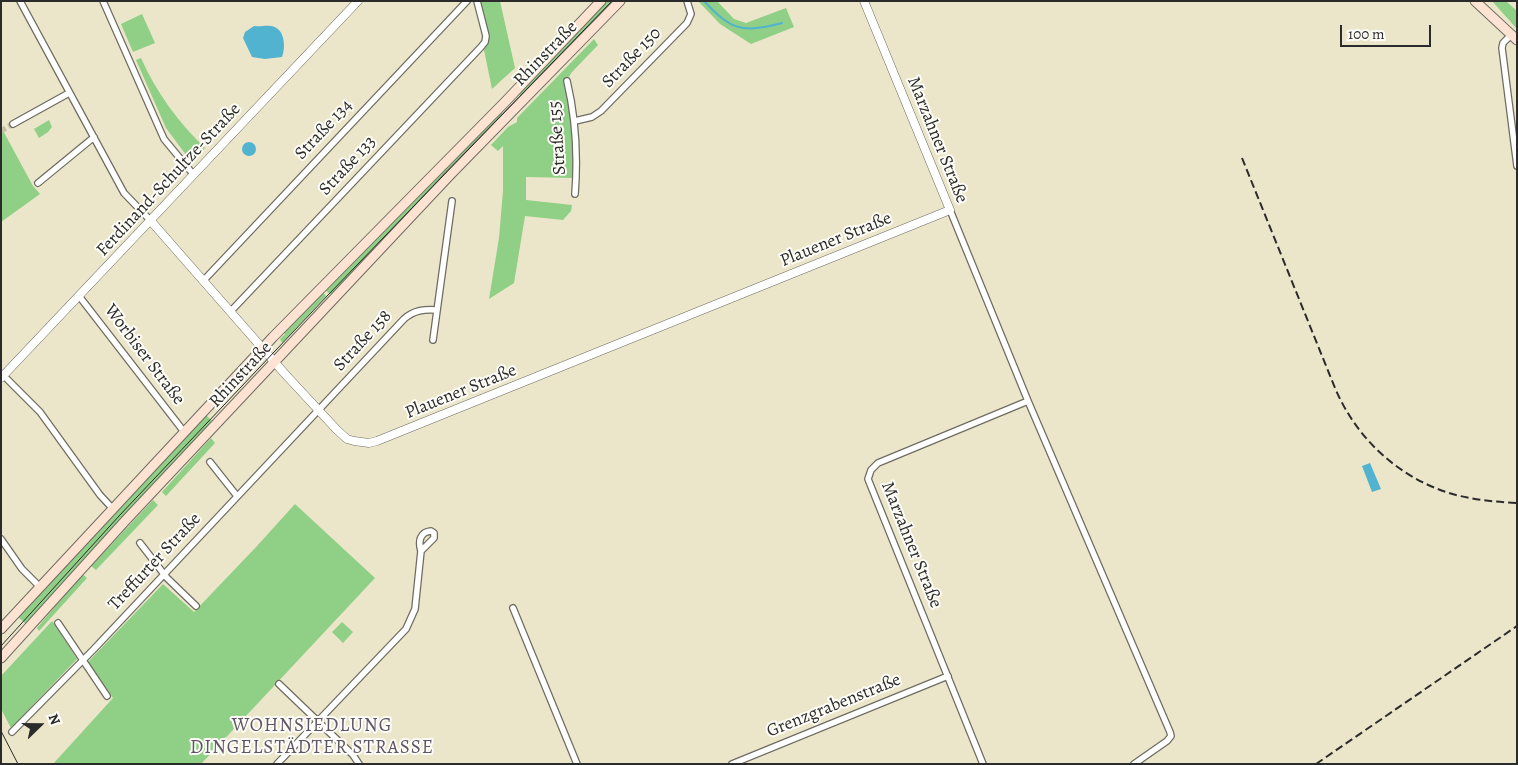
<!DOCTYPE html>
<meta charset="utf-8">
<style>
body{margin:0}
#map{position:relative;width:1518px;height:765px;overflow:hidden;background:#ebe6c9;font-family:Alegreya,serif}
canvas{display:block}
.frame{position:absolute;inset:0;border:2px solid #2b2b2b;pointer-events:none}
.north{position:absolute;left:15px;top:700px;width:50px;height:50px;-webkit-text-stroke:4px #fdfcf7;paint-order:stroke;rotate:68deg;font-size:14px;font-weight:700;line-height:20px;text-align:center;color:#2b2b2b}
.north::after{content:'';display:block;margin:auto;width:18px;height:22px;background:#2b2b2b;clip-path:polygon(50% 0,100% 100%,50% 72%,0 100%)}
.scale{position:absolute;left:1340px;top:25px;width:91px;height:22px;box-sizing:border-box;border:2px solid #2b2b2b;border-top:0;padding-left:6px;font-size:15px;line-height:18px;white-space:nowrap;color:#2b2b2b;-webkit-text-stroke:4px #fdfcf7;paint-order:stroke}
</style>
<div id="map">
<canvas width="1518" height="765"></canvas>
<div class="frame"></div>
<div class="north">N</div>
<div class="scale">100 m</div>
</div>
<script>
const g = document.querySelector('canvas').getContext('2d');
g.lineJoin = 'round';
function fillPath(path, color) { g.fillStyle = color; g.fill(path, 'evenodd'); }
function stroke(path, color, width, dash) { g.strokeStyle = color; g.lineWidth = width; g.lineCap = dash ? 'butt' : 'round'; g.setLineDash(dash || []); g.stroke(path); }
function drawText(font, color, halo, rows, align = 'center') {
  g.font = font + ' Alegreya,serif'; g.lineWidth = 4; g.setLineDash([]); g.textBaseline = 'middle'; g.strokeStyle = halo; g.fillStyle = color; for (const [text, x, y, turn = 0] of rows) {
    g.save(); g.translate(x, y); g.rotate((+turn || 0) * Math.PI / 180); g.textAlign = isNaN(turn) ? turn : align; if (halo) g.strokeText(text, 0, 0); g.fillText(text, 0, 0); g.restore();
  }
}
fillPath(new Path2D(`
 M480,1H500L515,68L492,89L484,50L488,43V35Z
 M606,1H615L522,97L517,93Z
 M698,1H717L734,19L746,23L786,8L794,27L751,44L720,24Z
 M1492,1H1506L1517,11V29Z
 M142,14L155,43L133,52L121,24Z
 M594,39L598,45L572,72L565,83L572,131L574,178L526,177V200L572,205L571,211L563,220L525,216L514,283L489,299L499,238L503,191V146L498,151L491,145L508,127L517,122V118Z
 M141,58C156,92 178,122 205,148L195,159H189L166,128L136,60Z
 M500,112L504,115L334,295L332,293L330,294L325,290L345,271Z
 M49,120L52,127L48,132L39,138L34,129Z
 M1,127L33,186L40,194L1,222Z
 M323,292L326,296L282,343L280,339L285,334L284,333Z
 M206,415L214,423L27,625L17,616Z
 M211,438L215,443L166,496L162,492Z
 M153,500L158,505L96,570L91,566Z
 M295,504L375,578L201,764H53L113,698L88,662L163,584L194,612L257,546Z
 M82,574L87,578L39,631L37,628Z
 M52,621L77,659L11,728L1,709V676Z
 M342,622L353,632L343,643L332,632Z`), '#8fcf86');
fillPath(new Path2D(`
 M254,26C260,27 266,25 271,26C285,28 286,47 282,57L265,59L252,57L243,38L245,32Z
 M242 149a7 7 0 1 1 14 0a7 7 0 1 1-14 0Z
 M1370,463L1381,489L1372,492L1362,466Z`), '#52b3d1');
stroke(new Path2D(`
 M704,1C731,30 743,34 782,23`), '#52b3d1', 2);
stroke(new Path2D(`
 M1,131L13,124`), '#c5c1a9', 5.5, [5.5, 3]);
const minor = new Path2D(`
 M20,1L124,193L150,220
 M103,1L164,139L193,174
 M1511,35L1503,43L1502,48L1517,166
 M567,81C576,119 578,155 575,194
 M575,121L592,117L601,111L687,23L691,14L687,1
 M13,124L69,93
 M38,183L94,137
 M950,210L1028,401L1170,732L1171,736L1167,741L1134,764
 M204,280L467,1
 M79,296L185,433
 M231,311L481,47L485,42L486,36L477,1
 M433,340L452,201
 M4,376L40,412L100,495L113,509
 M210,462L237,496
 M1,539L22,569L40,587
 M140,543L167,578L196,606
 M513,608L577,764
 M58,623L107,696
 M279,684L353,755L359,764
 M12,732L94,649L404,319C414,310 425,309 437,310
 M277,764L406,629L415,609L421,551C418,541 420,532 431,531L434,533V538L421,551
 M732,764L948,676
 M983,764L868,479L871,470L878,463L1028,401`);
const tertiary = new Path2D(`
 M150,220L285,374L337,430L347,439L354,441L369,443L377,441L950,210L864,1
 M1,378L358,1`);
const secondary = new Path2D(`
 M1475,1L1517,40
 M1,629L273,337L505,102L601,1
 M1,658L125,521L450,175L620,1`);
stroke(minor, '#6e6c62', 8);
stroke(tertiary, '#6e6c62', 9);
stroke(secondary, '#6e6c62', 11);
stroke(minor, '#fff', 5.5);
stroke(tertiary, '#fff', 8);
stroke(secondary, '#fee3d2', 9);
stroke(new Path2D(`
 M1,646L119,516L328,295L612,1
 M1,731L18,764`), '#2b2b2b', 1);
stroke(new Path2D(`
 M1242,158L1335,388C1357,440 1401,480 1456,495C1476,500 1496,502 1517,503
 M1316,764L1517,626`), '#2b2b2b', 2, [8, 4]);
drawText('18px', '#2b2b2b', '#fdfcf7', [
 ["Rhinstraße",546,54,-46],
 ["Straße 150",632,58,-46],
 ["Straße 134",324,130,-47],
 ["Straße 155",558,138,-94],
 ["Marzahner Straße",937,140,68],
 ["Straße 133",348,166,-47],
 ["Ferdinand-Schultze-Straße",169,180,-47],
 ["Plauener Straße",836,240,-22],
 ["Straße 158",363,341,-47],
 ["Worbiser Straße",144,355,53],
 ["Rhinstraße",241,375,-47],
 ["Plauener Straße",461,392,-22],
 ["Marzahner Straße",911,545,68],
 ["Treffurter Straße",155,562,-47],
 ["Grenzgrabenstraße",834,706,-22]
]);
g.letterSpacing = '1px';
drawText('19px', '#5e5565', '#fdfcf7', [
 ["WOHNSIEDLUNG",312,726],
 ["DINGELSTÄDTER STRASSE",312,748]
]);
g.letterSpacing = '0px';
</script>
